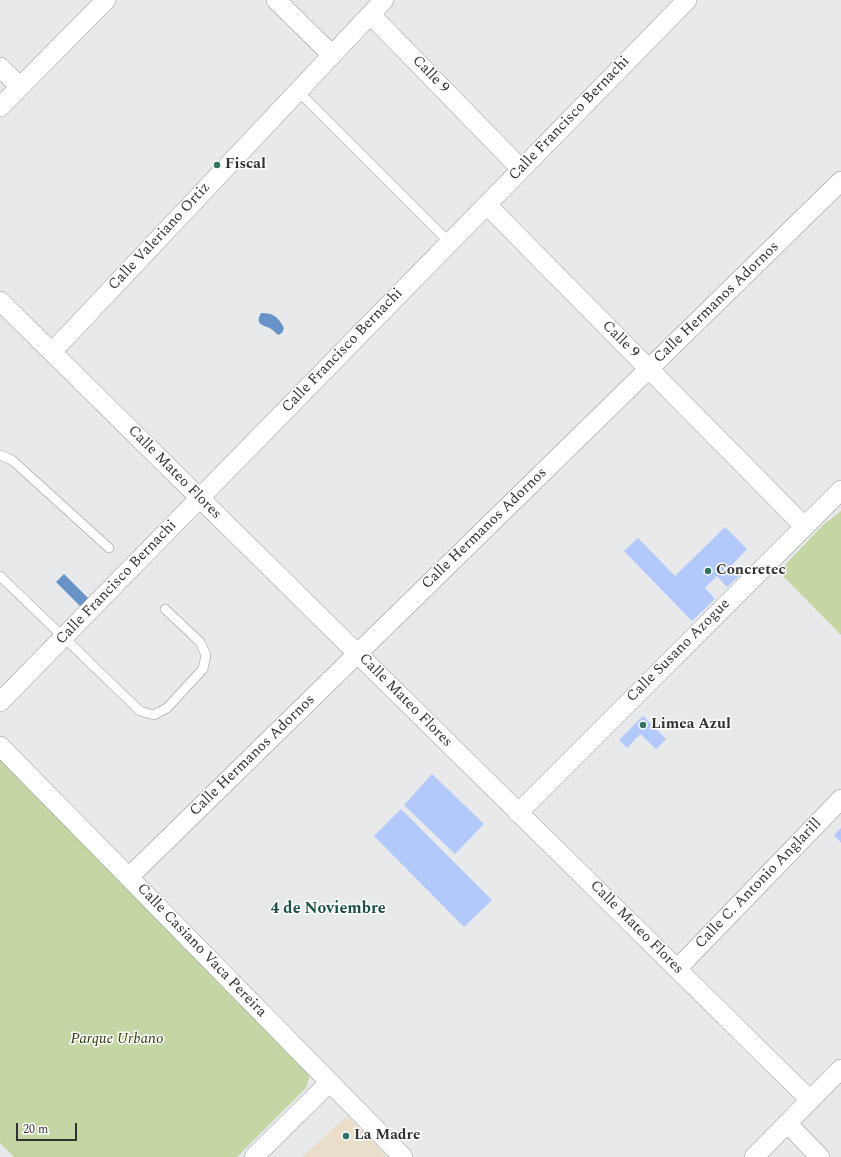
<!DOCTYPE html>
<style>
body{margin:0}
#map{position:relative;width:841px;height:1157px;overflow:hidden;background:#e8e9eb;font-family:Spectral,serif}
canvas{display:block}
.scale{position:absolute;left:16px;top:1123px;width:61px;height:18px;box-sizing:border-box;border:2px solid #303131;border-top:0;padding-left:5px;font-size:12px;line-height:14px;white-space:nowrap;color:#303131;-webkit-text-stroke:3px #fff;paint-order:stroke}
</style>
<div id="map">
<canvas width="841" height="1157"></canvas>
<div class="scale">20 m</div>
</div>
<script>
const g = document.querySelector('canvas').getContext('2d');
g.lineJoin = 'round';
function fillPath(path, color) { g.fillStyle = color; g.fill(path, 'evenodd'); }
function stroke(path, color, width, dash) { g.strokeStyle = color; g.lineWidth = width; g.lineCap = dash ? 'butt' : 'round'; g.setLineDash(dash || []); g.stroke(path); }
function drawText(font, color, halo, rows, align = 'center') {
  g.font = font + ' Spectral,serif'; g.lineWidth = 3; g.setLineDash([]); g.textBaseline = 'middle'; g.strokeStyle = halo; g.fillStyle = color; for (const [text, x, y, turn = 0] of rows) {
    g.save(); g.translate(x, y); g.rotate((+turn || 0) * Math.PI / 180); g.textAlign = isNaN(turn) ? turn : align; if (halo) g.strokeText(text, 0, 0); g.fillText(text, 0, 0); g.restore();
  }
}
fillPath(new Path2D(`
 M347,1116L387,1157H302Z`), '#e8dec9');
fillPath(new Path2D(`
 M841,511V635L784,577L785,565L823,525Z
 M0,758L307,1065L309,1078L306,1088L237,1157H14L0,1143Z`), '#c3d6a4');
fillPath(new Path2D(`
 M261,313C274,313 278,317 284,328L282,333L278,335C275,332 271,328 267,327C259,324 256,322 261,313Z
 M64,574L91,601L83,609L56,582Z`), '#6893c9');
fillPath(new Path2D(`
 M725,527L747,549L731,566L740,575L727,587L717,576L705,588L715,599L692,621L624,551L638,538L675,576Z
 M643,716L666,739L656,749L640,734L627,748L619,740Z
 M432,774L484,824L455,854L404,805Z
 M401,809L492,900L464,927L374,836Z
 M841,828V843L834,835Z`), '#b3c9fc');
const lane = new Path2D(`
 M298,91L450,243
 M0,455L12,460L109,548
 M0,576L140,711L154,715L167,708L203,669L206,655L200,642L165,609`);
const street = new Path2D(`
 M276,0L332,55
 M371,15L521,169
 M0,67L20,87
 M0,107L106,0
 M487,205L804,526
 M0,301L810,1100
 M52,352L384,0
 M0,702L687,0
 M0,746L403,1157
 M518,813L841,490
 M129,877L841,181
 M677,969L841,799
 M787,1123L820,1157
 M254,1157L330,1082
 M754,1157L841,1069`);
stroke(lane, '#959698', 10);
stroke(street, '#959698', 20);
stroke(lane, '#fff', 9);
stroke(street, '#fff', 19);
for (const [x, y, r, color] of [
 [217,165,4,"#317465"],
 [708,571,4,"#317465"],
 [643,725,4,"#317465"],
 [346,1136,4,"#317465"]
]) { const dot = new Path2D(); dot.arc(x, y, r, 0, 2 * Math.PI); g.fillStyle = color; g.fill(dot); stroke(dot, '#fff', 1.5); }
drawText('15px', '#303131', '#fff', [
 ["Calle 9",430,75,46],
 ["Calle Francisco Bernachi",570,119,-46],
 ["Calle Valeriano Ortiz",160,237,-47],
 ["Calle Hermanos Adornos",717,303,-44],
 ["Calle 9",620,340,45],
 ["Calle Francisco Bernachi",343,351,-46],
 ["Calle Mateo Flores",174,473,45],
 ["Calle Hermanos Adornos",485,529,-44],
 ["Calle Francisco Bernachi",117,583,-46],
 ["Calle Susano Azogue",679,651,-45],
 ["Calle Mateo Flores",405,701,45],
 ["Calle Hermanos Adornos",253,756,-44],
 ["Calle C. Antonio Anglarill",759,884,-46],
 ["Calle Mateo Flores",636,928,45],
 ["Calle Casiano Vaca Pereira",201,951,46]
]);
drawText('bold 15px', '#303131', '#fff', [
 ["Fiscal",225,165],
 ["Concretec",716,571],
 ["Limea Azul",651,725],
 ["La Madre",354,1136]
], 'left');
drawText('italic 15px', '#2c3a06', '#fff', [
 ["Parque Urbano",117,1040]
]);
drawText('bold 16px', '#1b5145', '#fff', [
 ["4 de Noviembre",328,910]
]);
</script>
